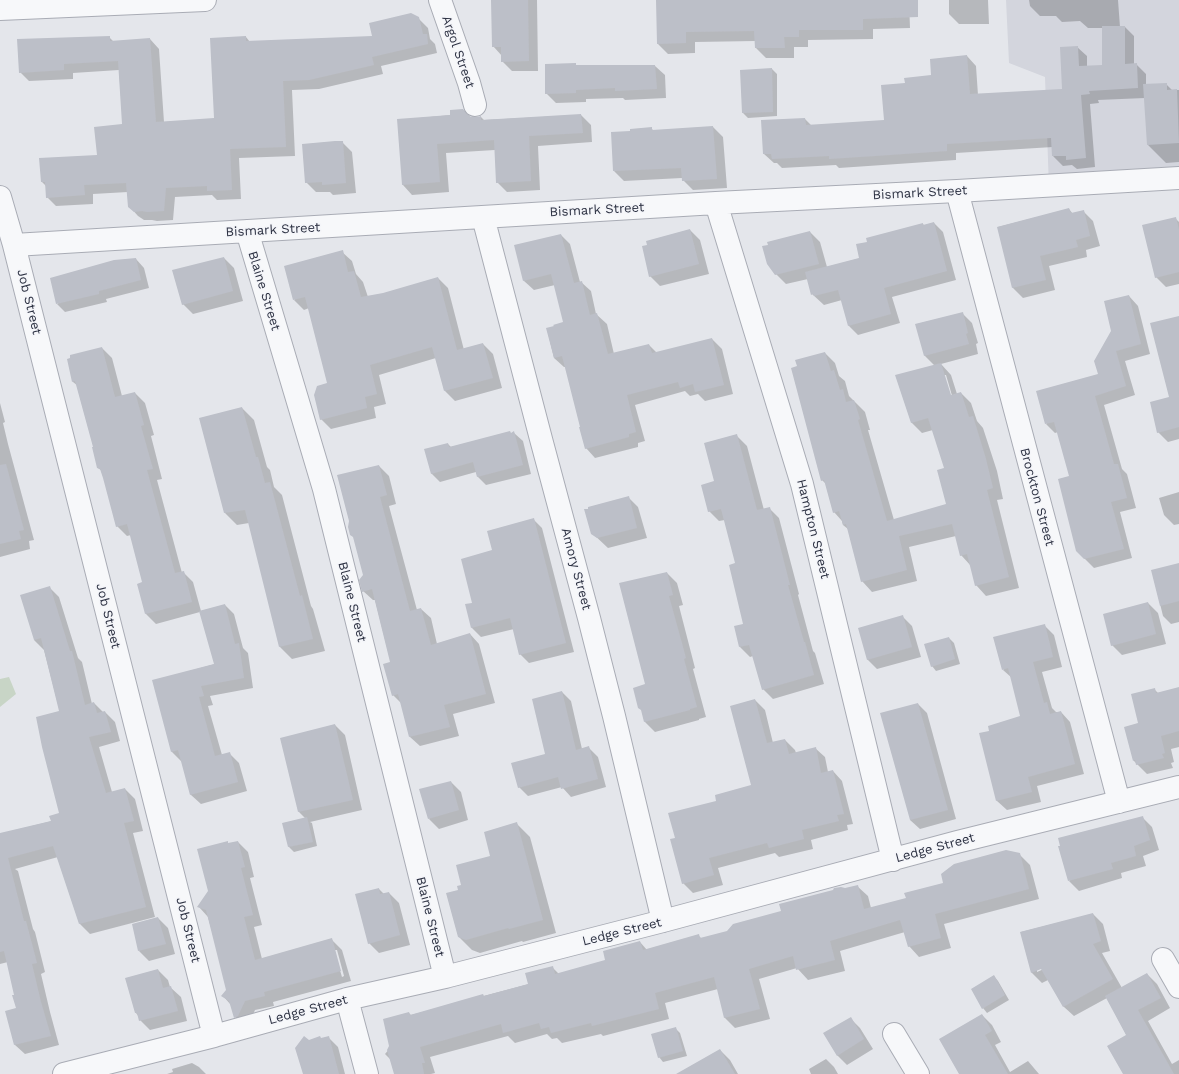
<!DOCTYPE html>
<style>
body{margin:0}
canvas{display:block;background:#e4e6eb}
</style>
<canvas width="1179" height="1074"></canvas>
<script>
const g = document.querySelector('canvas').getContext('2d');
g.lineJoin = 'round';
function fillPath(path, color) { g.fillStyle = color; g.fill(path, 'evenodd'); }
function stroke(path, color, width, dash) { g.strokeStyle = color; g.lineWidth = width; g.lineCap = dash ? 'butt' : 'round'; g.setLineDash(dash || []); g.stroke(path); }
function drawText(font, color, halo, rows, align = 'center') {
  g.font = font + ' "Work Sans",sans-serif'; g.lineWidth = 3; g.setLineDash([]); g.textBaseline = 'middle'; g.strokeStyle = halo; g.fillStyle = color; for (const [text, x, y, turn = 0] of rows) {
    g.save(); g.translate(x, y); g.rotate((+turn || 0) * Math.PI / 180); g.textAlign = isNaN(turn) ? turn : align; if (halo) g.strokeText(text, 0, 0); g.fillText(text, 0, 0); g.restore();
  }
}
fillPath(new Path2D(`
 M1006,0H1179V183L1049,188L1045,77L1009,63Z`), '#d3d5dd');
fillPath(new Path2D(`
 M9,677L16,694L0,707V679Z`), '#c8d5c6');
fillPath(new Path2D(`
 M492,0H537L538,71H512L502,61V56L493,46Z
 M657,0H909L910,28L873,29V39L808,40V47H794V58H766L756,48V41L695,42V53L668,54L658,44Z
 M949,0H988L989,24H959L949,14Z
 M1029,0H1118L1120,27H1125L1134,36V64H1136L1146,74V85L1166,84L1172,90H1179V162L1166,163L1148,145L1145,98L1098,100L1099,103L1090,104L1095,167L1077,169L1072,165L1063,166L1053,156V147L956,153V160L839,168L836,165L782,168L777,163H774L764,154L805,119L812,126L885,121L906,84L932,76L967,56L976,66L978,95L1063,90L1077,47L1087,56V66H1103V28H1088L1080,21L1062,22L1056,16H1040L1030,6Z
 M418,18L428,28L430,39L435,44L437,53L381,66L383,74L319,89L292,90L295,156L239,158L241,199L217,200L212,195L175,197L173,220L157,221L152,220H144L138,216L129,206L128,192L93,194V204L56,206L47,197L46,186L42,182L98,156L123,125L119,70L73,73V79L29,81L20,72L109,37L114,42L150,39L159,49L164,122L215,119L246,37L250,42L373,37Z
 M575,64L577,66H655L665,75L666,98L625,100L623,98L586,99V102L556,103L546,93Z
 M772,69L777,74V116L748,118L743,113L741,71Z
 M463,110L471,118L481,117L484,120L581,115L591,125L592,142L538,146L540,190L507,192L497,182L495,150L446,153L449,192L412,195L403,185L398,120L451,115Z
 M713,127L723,137L727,188L693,190L683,180L682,178L624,181L614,171L632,132L651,128L654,131Z
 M342,142L352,152L356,193L333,195L330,192H316L306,182Z
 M1069,209L1073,214L1083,211L1093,221L1100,246L1086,250L1087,257L1049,266L1055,290L1023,298L1013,288L998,227Z
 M1175,218L1179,222V284L1166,287L1156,277Z
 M934,223L943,232L956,280L892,297L900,323L858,335L849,326L842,300L824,305L812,294L808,279L786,284L776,274L810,232L820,242L827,267L861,258L868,242L923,224L925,226Z
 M690,230L700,240L709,274L660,286L650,276Z
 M561,235L570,244L580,282H581L591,291L596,314L607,324L614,354L649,345L657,353L712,339L722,349L733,394L705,401L698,394L690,396L685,391L635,405L645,441L638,443V447L595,458L586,448L566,367H564L554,358L547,329L564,323L555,285L534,290L524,281L515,246Z
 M342,252L352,261L356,274L363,282L368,297L383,294L438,278L448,288L464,350L483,344L493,354L502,388L455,401L445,391L436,358L379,375L386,404L374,407L376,418L331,429L321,419L328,384L309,308L304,310L294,300Z
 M224,258L234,268L243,301L193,314L183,304Z
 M136,259L144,268L149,288L106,299L107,302L65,312L57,304Z
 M1129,296L1138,306L1150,354L1125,361L1135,395L1104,405L1122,469L1127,474L1136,508L1120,512L1132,558L1094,568L1077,551L1071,477L1058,432L1055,433L1046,424L1099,375L1112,331Z
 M962,313L972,323L978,343L976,344L978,354L941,364L951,375L957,394L961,393L971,403L977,421L983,428L997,471L1003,499L997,500L1019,588L986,596L976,585L971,566L961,555L956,536L909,547L917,581L872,592L862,581L848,529L843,525L842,521L834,512L827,485L822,480L825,353L835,363L839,376L845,381L849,396L865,412L870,430H868L894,520L947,505L945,469L933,430L922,433L911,422L935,366L925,356L917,324ZM944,375H946L953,399L951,400Z
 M1179,317V439L1168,442L1158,432L1171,398Z
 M102,348L112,358L122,396L135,393L145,403L154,435L151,436L162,479L157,480L182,573L183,572L193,582L201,611L225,605L234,614L243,648L248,653L253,688L210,696L213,705L208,706L222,755L229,753L239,763L247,791L201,804L191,795L182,762L172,752L153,681L215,664L200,612L156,624L146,614L138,584L143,583L131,535L127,536L117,526L102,471L98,468L94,447L78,386L73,382L68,360Z
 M0,403L5,422L3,423L8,444L34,540L29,541L30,549L0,557Z
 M242,408L254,420L267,467L270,470L274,487L282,495L311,606L313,609L325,651L292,659L280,647L249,523L237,525L225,513Z
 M514,433L523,441L531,474L486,485L478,477L476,472L440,482L431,473L448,444L451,447Z
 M737,436L747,446L764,510L769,508L779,518L799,594L798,595L813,651L815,653L824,684L773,699L763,689L753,656L750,657L740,647L735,627L745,624L736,564L725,520L719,521L709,511L715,482Z
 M379,466L389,476L396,504L389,506L417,610L421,609L431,618L437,644L470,634L479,644L495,703L453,714L459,736L420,746L410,737L402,704L393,695L391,663L375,600H373L363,591L364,575Z
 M1179,492V524L1174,525L1164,515L1159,498Z
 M628,497L638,507L647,538L608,548L592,533Z
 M533,519L542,528L574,652L529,663L520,654L514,629L481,637L472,628L473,603L493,551Z
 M1179,564V622L1171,624L1163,616L1152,571Z
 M667,573L677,583L683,605L679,606L695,668L693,669L706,717L699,719V720L655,732L645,722L642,710Z
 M49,587L59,597L78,658L82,662L92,704L94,703L103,712H105L115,722L120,741L99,747L112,792L125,789L135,799L143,831L133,833L155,917L90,934L80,924L58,857L15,869L18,871L33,929L35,932L45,972L41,974L50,1012L59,1045L25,1054L15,1045L6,1012L17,1009L16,995L8,962L0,964V834L52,821L60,814V712L44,650L34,640Z
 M1148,603L1158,613L1166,644L1122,655L1112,645Z
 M902,616L912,626L921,657L877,669L867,659Z
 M1044,625L1054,635L1062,667L1042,672L1052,708L1056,712H1061L1070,722L1084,774L1037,786L1041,802L1007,810L997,801L980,734L990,732L1021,717L1012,678L1003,670Z
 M949,638L954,643L960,664L936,671L932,666Z
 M1179,688V747L1171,749L1174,762L1171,763L1173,768L1147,774L1134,761L1125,728L1139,724L1154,689L1158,693Z
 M562,692L571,701L582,749L589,748L598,757L606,787L571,797L562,787L528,796L519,787L546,755Z
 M755,700L765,710L773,743L785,740L795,750L796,753L815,748L825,757L828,772L833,771L842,781L853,824L847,825L848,830L811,840L813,849L779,857L775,853L718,868L723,885L693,893L683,883L676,839L718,801L752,786Z
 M918,704L927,713L956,819L920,829L910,820Z
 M335,725L345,735L362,810L310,822L312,823L317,846L294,852L289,847L284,824L306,819L299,812L281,739Z
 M451,782L461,792L468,820L439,829L429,819Z
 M1142,817L1152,827L1159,850L1143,856L1146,866L1121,873L1122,878L1079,891L1069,881Z
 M517,824L530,837L556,933L523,942L522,941L480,953L472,950L458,936L460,891L462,886L491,857Z
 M227,842L229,844L238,842L248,852L254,877L250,878L262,925L254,927L262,959L332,940L342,950L351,981L273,1002L274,1006L255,1010L248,1026L245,1027L235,1017L231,1005L223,996L228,990L208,917L199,907L209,891ZM334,950H337L344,976L342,977Z
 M1019,854L1030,865L1039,899L944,924L951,948L919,957L909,946L905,932L840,951L845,971L808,980L797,968L759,979L770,1019L735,1028L725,1018L718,989L665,1003L669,1019L603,1036L601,1034L562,1043L557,1038L552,1039L547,1034L515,1043L508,1036L430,1057L435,1073L431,1074H397L394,1063L385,1054L391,1047L409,1013L411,1015L529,984L552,967L559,974L606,961L640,942L647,950L698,935L702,939L728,932L845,889L857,886L868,896L871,908L907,899Z
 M379,889L384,894L389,893L399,903L410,945L379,953L369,943Z
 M1093,914L1103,924L1110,951L1102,953L1122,988L1147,974L1157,984L1170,1008L1148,1021L1172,1064L1179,1060V1074H1124L1127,1036L1107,998L1074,1016L1064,1007L1048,980L1042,983L1032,973L1021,932ZM1045,966L1046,968L1037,972V970Z
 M158,918L168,928L175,954L149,961L139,951Z
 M158,970L168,980L170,987L181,997L187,1021L150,1030L140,1020L139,1017L136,1013Z
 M994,976L998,981L1009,1000L987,1013L983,1008Z
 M982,1015L992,1025L1001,1042L995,1045L1010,1072L1028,1061L1039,1074H977Z
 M850,1018L860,1028L873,1049L847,1065L837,1055Z
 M675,1028L680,1033L687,1056L663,1062L659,1057Z
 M328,1037L338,1047L345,1074H304L309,1041Z
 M720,1050L730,1060L738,1074H682Z
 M826,1059L834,1067L838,1074H811L809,1069Z
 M192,1063L199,1067L206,1074H167L173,1072L172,1069Z`), '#0003');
fillPath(new Path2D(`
 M491,0H528L529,61L501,62V47H492Z
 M656,0H918V17L863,19V30H799V37H784L785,48H755L754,31L686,32V43L657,44Z
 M411,13L419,17L423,34H427L428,44L372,57L374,65L309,80L283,81L286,147L230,149L232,190L207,191V186L166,188L164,211L147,212L142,211L134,212L128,207L126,183L84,185L85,195L46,198L45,182H41L39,158L97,155L94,127L122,124L118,61L64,64V70L19,73L17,39L110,36V41L150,38L156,122L214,118L210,38L246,36V41L372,36L369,23Z
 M1102,26H1125V64L1137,63L1138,88L1089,91L1090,94L1081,95L1086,158L1066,160V156H1052L1051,138L947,144V151L875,156L829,159V156L772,159L771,154H763L761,120L805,118L806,125L884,120L881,85L905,83L904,78L931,75L930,59L967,55L970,94L1062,89L1060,47L1078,46L1079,66L1102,65Z
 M576,63V65H655L657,89L615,91V88L576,90V93L545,94V64Z
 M772,68L773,112L742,113L740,70Z
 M1167,83V90L1177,89L1179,143L1147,145L1143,84Z
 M463,109L467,114L471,117H478L481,116V120L581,114L583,133L529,136L531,181L496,183L494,140L437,144L440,182L402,185L397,119L450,115V110Z
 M713,126L717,179L682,181L681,168L613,171L611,132L630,131V129L652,127V130Z
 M335,141H343L346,183L322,185V182L305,183L302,144Z
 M1069,208L1071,213L1084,210L1090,236L1076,240L1078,247L1040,256L1046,280L1012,288L997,227Z
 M1176,217L1179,230V272L1155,278L1142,225Z
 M934,222L947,271L884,288L891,314L848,326L838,290L814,296L813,294L811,295L805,272L859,258L856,244L867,242L866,238L923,223V225Z
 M690,229L699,264L649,277L642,246L647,245L646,241Z
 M810,231L819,264L775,275L767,264L762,246L768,245L767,242Z
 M561,234L574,283L582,281L590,315L597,313L608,354L649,344L652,353L712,338L724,385L695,392L693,384L680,388L678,382L627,395L636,432L629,434V437L585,449L579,427H580L562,356L554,358L546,328L554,326L553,325L563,322L551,274L523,281L514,245Z
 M343,250L348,272L354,271L361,297L383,293L438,277L457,350L483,343L493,378L444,391L432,347L370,365L377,394L365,397L367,408L320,420L314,395L317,386L327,383L305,297L293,300L284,266Z
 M224,257L233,291L182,305L172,270Z
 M136,258L141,280L99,291V294L56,304L50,278L114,260Z
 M1129,295L1141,344L1116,351L1126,386L1095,396L1114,464H1118L1127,498L1111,502L1124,549L1084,559L1076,551L1058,479L1069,476L1054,422L1045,424L1036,391L1098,374L1094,361L1111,331L1104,301Z
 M963,312L968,333L966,334L969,344L924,356L915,324Z
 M1179,316V427L1157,433L1150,402L1169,397L1150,323Z
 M102,347L115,397L135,392L144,425L141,426L153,469L147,470L175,573L184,571L192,602L145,614L137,584L142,582L127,524L116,527L103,478L100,469L97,468L92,447H93L75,381L72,382L67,359L70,358V355Z
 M825,352L831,371L834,370L840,390L843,389L846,402L854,400L860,419L858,420L887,521L946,504L937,470L944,468L928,418L911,423L895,375L941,363L951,395L961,392L969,417L973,416L986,459L993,488L987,490L1009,577L975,586L967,554L960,556L952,524L899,536L907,570L861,582L846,524L843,525L839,511L833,513L824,480L821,481L791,368L797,366L795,360Z
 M242,407L256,457H258L265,483L270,482L300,596L302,595L313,639L279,647L245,510L224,513L199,418Z
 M510,431L511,433L514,431L523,465L477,477L473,462L431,474L424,449L448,443L449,447Z
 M737,434L757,510L770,507L790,585H788L804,642H805L814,675L762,690L749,645L739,647L734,626L743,624L729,565L735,563L721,509L708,512L701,485L714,481L704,443Z
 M6,464L24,530L19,531L21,539L0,544V465Z
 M379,465L387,495L380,497L410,611L421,608L431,645L470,633L486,694L444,705L450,727L409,737L398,694L392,696L383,664L390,662L372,589L362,592L359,580L363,575L353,537L350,535L348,527L349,521L337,475Z
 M629,496L637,528L597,538L591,534L584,509H588V507Z
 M534,518L566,643L519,655L510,618L471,628L465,604L472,603L461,559L492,550L487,531Z
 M1179,563V601L1160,606L1151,570Z
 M667,572L673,595L669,596L686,658L684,659L697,707L690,709V710L644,722L641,710L638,708L633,688L645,684L619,583Z
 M50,586L70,651H72L85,705L94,702L97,713L105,711L111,732L89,737L106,793L125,788L134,821L124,823L146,907L79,924L53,846L8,858L24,921H26L37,963L32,964L41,1002L51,1036L14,1045L5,1011L16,1008L12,995H14L4,951L0,952V833L51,821L49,816L59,813L42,747L36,717L59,711L41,638L34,640L20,595Z
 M1148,602L1156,634L1111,646L1103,614Z
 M225,604L235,644L239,643L244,678L201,686L204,696L199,697L215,756L230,752L238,782L190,795L178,750L171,752L152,680L214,664L199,611Z
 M903,615L912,647L867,660L858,628Z
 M1045,624L1053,657L1033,662L1044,703L1047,702L1050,714L1061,711L1075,764L1028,777L1032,792L996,801L979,733L989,731L988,726L1020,716L1008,668L1002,670L993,637Z
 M949,637L955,659L931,667L924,644Z
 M1179,687V731L1161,736L1165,753L1162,754L1164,758L1136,765L1135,760L1133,761L1124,727L1138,723L1131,694L1155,688L1156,693Z
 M562,691L576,750L589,746L598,779L561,789L558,777L518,788L511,763L545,754L532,699Z
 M755,699L767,743L785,739L789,754L816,747L821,773L833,770L844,814L837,815L839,821L802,830L804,839L769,848L767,843L709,858L714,875L682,884L670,839L675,838L668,813L716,801L715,795L751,785L730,706Z
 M918,703L948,810L910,820L880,713Z
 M335,724L353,800L298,812L280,738Z
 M451,781L459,810L428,819L419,789Z
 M1143,816L1150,840L1134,846L1136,856L1111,863L1113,869L1068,881L1058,846H1060L1058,838Z
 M307,817L313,842L288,847L282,823Z
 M517,822L543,920L509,929L508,928L466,940L458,937L446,893L458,890L457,886L461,885L456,865L490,856L484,832Z
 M228,841V843L238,841L245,867L241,868L253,915L244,917L255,960L332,938L341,971L264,992L265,996L245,1001L238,1016L234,1018L229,1001L221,996L226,990L206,910L197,907L208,891L197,849Z
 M1006,850L1020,853L1029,889L935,914L941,938L908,947L900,920L830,941L835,960L796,970L793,956L749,969L760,1009L724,1018L714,977L655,993L659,1009L592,1026L591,1023L551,1033L549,1027L541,1029L539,1023L503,1033L501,1024L420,1047L425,1063H422L424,1074H394L387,1050L389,1046L383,1019L409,1012L410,1015L483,994L484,996L528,984L525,973L553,966L555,974L605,960L603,951L640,941L643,950L699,934L700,938L727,931L733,924L781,911L779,904L833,890L834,888L841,887L845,888L858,885L864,909L906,898L904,893L943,883L941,874L954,864Z
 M379,888L380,894L389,892L400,935L368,944L355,894Z
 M1093,913L1101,941L1093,944L1113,979L1063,1007L1041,969L1031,973L1020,932Z
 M158,917L166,944L138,951L132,924Z
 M158,969L163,988L171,986L178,1011L139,1021L137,1013H135L125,978Z
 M1147,973L1161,998L1138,1010L1174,1074H1123L1107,1046L1126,1035L1105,996Z
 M994,975L1005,995L982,1009L971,989Z
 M982,1014L992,1031L985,1035L1008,1074H959L939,1039Z
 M851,1017L864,1039L837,1056L823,1033Z
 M676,1027L683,1051L658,1058L651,1034Z
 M304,1036L309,1040L320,1036L321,1038L329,1036L339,1074H303L295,1048Z
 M720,1049L735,1074H676Z`), '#bcbfc8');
const minor = new Path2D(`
 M440,0L469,83L475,105
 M0,9L205,0
 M957,191L1119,802
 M0,197L14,245L214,1036
 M716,203L802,484L893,860
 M483,217L541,439L589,618L614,716L663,921
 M247,231L324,489L445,977
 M14,245L716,203L957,191L1179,178
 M1163,959L1179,987
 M347,999L367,1074
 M894,1034L918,1074
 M64,1074L214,1036L347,999L445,977L663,921L957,842L1179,787`);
stroke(minor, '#a9acb5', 24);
stroke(minor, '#f7f8fa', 22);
drawText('13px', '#2d3243', '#f4f5f9', [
 ["Argol Street",458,52,71],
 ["Bismark Street",920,193,-3],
 ["Bismark Street",597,210,-3],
 ["Bismark Street",273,230,-3],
 ["Blaine Street",264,291,73],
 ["Job Street",29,302,76],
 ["Brockton Street",1037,497,75],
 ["Hampton Street",813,529,76],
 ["Amory Street",576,569,75],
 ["Blaine Street",352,602,76],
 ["Job Street",108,616,76],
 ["Ledge Street",935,848,-15],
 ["Blaine Street",430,917,76],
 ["Job Street",188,930,76],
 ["Ledge Street",622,932,-14],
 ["Ledge Street",308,1010,-15]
]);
</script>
